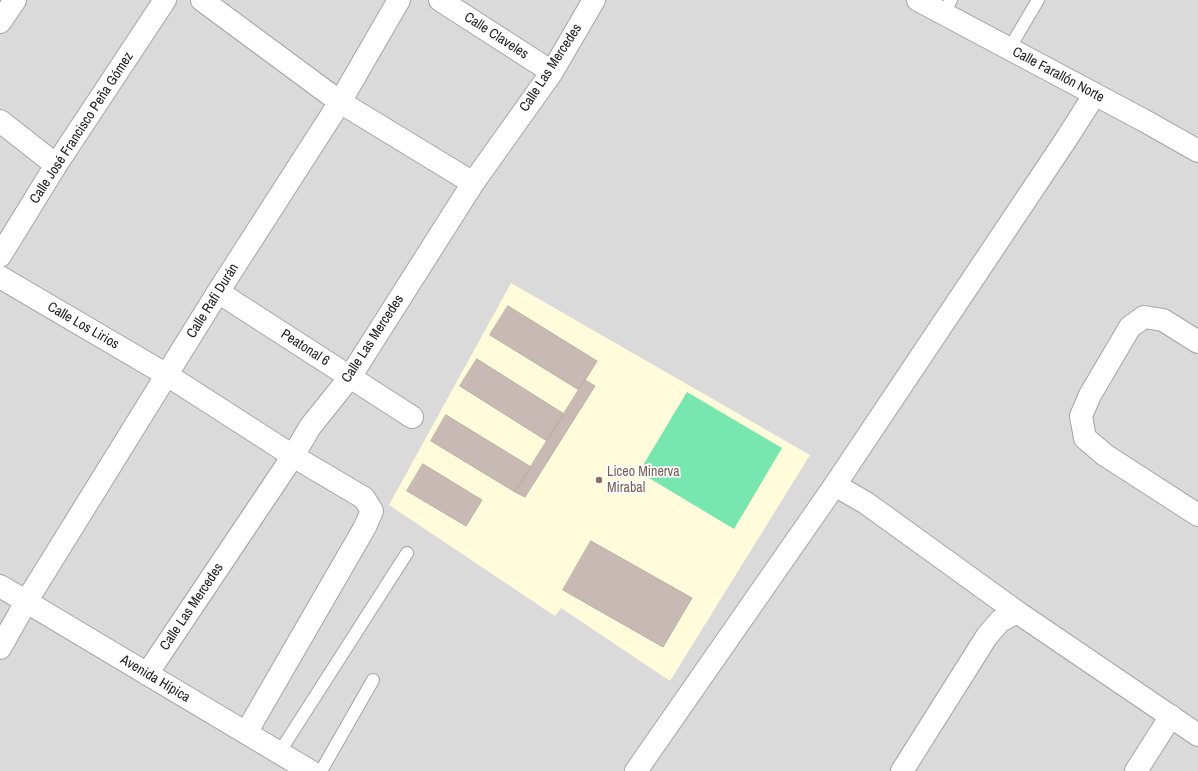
<!DOCTYPE html>
<meta charset="utf-8">
<style>
body{margin:0}
canvas{display:block;background:#efe9e2}
</style>
<canvas width="1198" height="771"></canvas>
<script>
const g = document.querySelector('canvas').getContext('2d');
g.lineJoin = 'round';
function fillPath(path, color) { g.fillStyle = color; g.fill(path, 'evenodd'); }
function stroke(path, color, width, dash) { g.strokeStyle = color; g.lineWidth = width; g.lineCap = dash ? 'butt' : 'round'; g.setLineDash(dash || []); g.stroke(path); }
function drawText(font, color, halo, rows, align = 'center') {
  g.font = font + ' "Archivo Narrow",sans-serif'; g.lineWidth = 3.5; g.setLineDash([]); g.textBaseline = 'middle'; g.strokeStyle = halo; g.fillStyle = color; for (const [text, x, y, turn = 0] of rows) {
    g.save(); g.translate(x, y); g.rotate((+turn || 0) * Math.PI / 180); g.textAlign = isNaN(turn) ? turn : align; if (halo) g.strokeText(text, 0, 0); g.fillText(text, 0, 0); g.restore();
  }
}
fillPath(new Path2D(`
 M0,0H1198V771H0Z`), '#dbdada');
fillPath(new Path2D(`
 M511,283L810,455L670,681L561,608L555,616L389,505Z`), '#fffbdb');
fillPath(new Path2D(`
 M687,392L782,448L734,529L639,472Z`), '#78e6af');
const building = new Path2D(`
 M508,306L597,361L579,390L490,335Z
 M477,359L564,414L547,441L460,386Z
 M585,380L595,386L525,497L515,492Z
 M446,415L531,467L515,492L431,441Z
 M423,464L482,500L466,526L407,491Z
 M591,541L692,598L663,647L563,590Z`);
fillPath(building, '#c7bab5');
stroke(building, '#c2ada3', 1);
const service = new Path2D(`
 M943,14L951,0
 M1009,49L1038,0
 M279,753L407,553
 M321,771L373,680`);
const minor = new Path2D(`
 M202,0L340,102L473,183
 M440,0L552,72
 M918,0L1145,121L1198,151
 M0,22L15,0
 M0,121L56,165
 M0,256L56,165L165,0
 M0,277L167,375L293,456L364,498L372,511L365,527L246,733
 M218,292L412,417
 M1198,342L1163,320L1144,317L1130,327L1090,395L1081,416L1085,438L1105,455L1198,515
 M835,485L866,503L1017,612L1198,735
 M0,586L310,771
 M0,648L26,602L218,292L340,102L399,0
 M147,674L293,456L310,427L350,377L473,183L552,72L594,0
 M636,771L835,485L1065,141L1095,94
 M902,771L987,636L1000,621L1017,612
 M1136,771L1171,716`);
stroke(service, '#a4a4a4', 14);
stroke(minor, '#a4a4a4', 24);
stroke(service, '#fff', 12);
stroke(minor, '#fff', 22);
for (const [x, y, r, color] of [
 [599,480,4,"#8d6e63"]
]) { const dot = new Path2D(); dot.arc(x, y, r, 0, 2 * Math.PI); g.fillStyle = color; g.fill(dot); stroke(dot, '#fff', 1.5); }
drawText('14px', '#1d1d1d', '#fff', [
 ["Calle Claveles",496,36,33],
 ["Calle Las Mercedes",551,68,-57],
 ["Calle Farallón Norte",1058,75,28],
 ["Calle José Francisco Peña Gómez",82,128,-57],
 ["Calle Rafi Durán",213,301,-58],
 ["Calle Los Lirios",83,326,30],
 ["Calle Las Mercedes",373,339,-57],
 ["Peatonal 6",305,348,33],
 ["Calle Las Mercedes",192,607,-56],
 ["Avenida Hípica",155,679,31]
]);
drawText('14px', '#785e54', '#fff', [
 ["Liceo Minerva",607,472],
 ["Mirabal",607,488]
], 'left');
</script>
